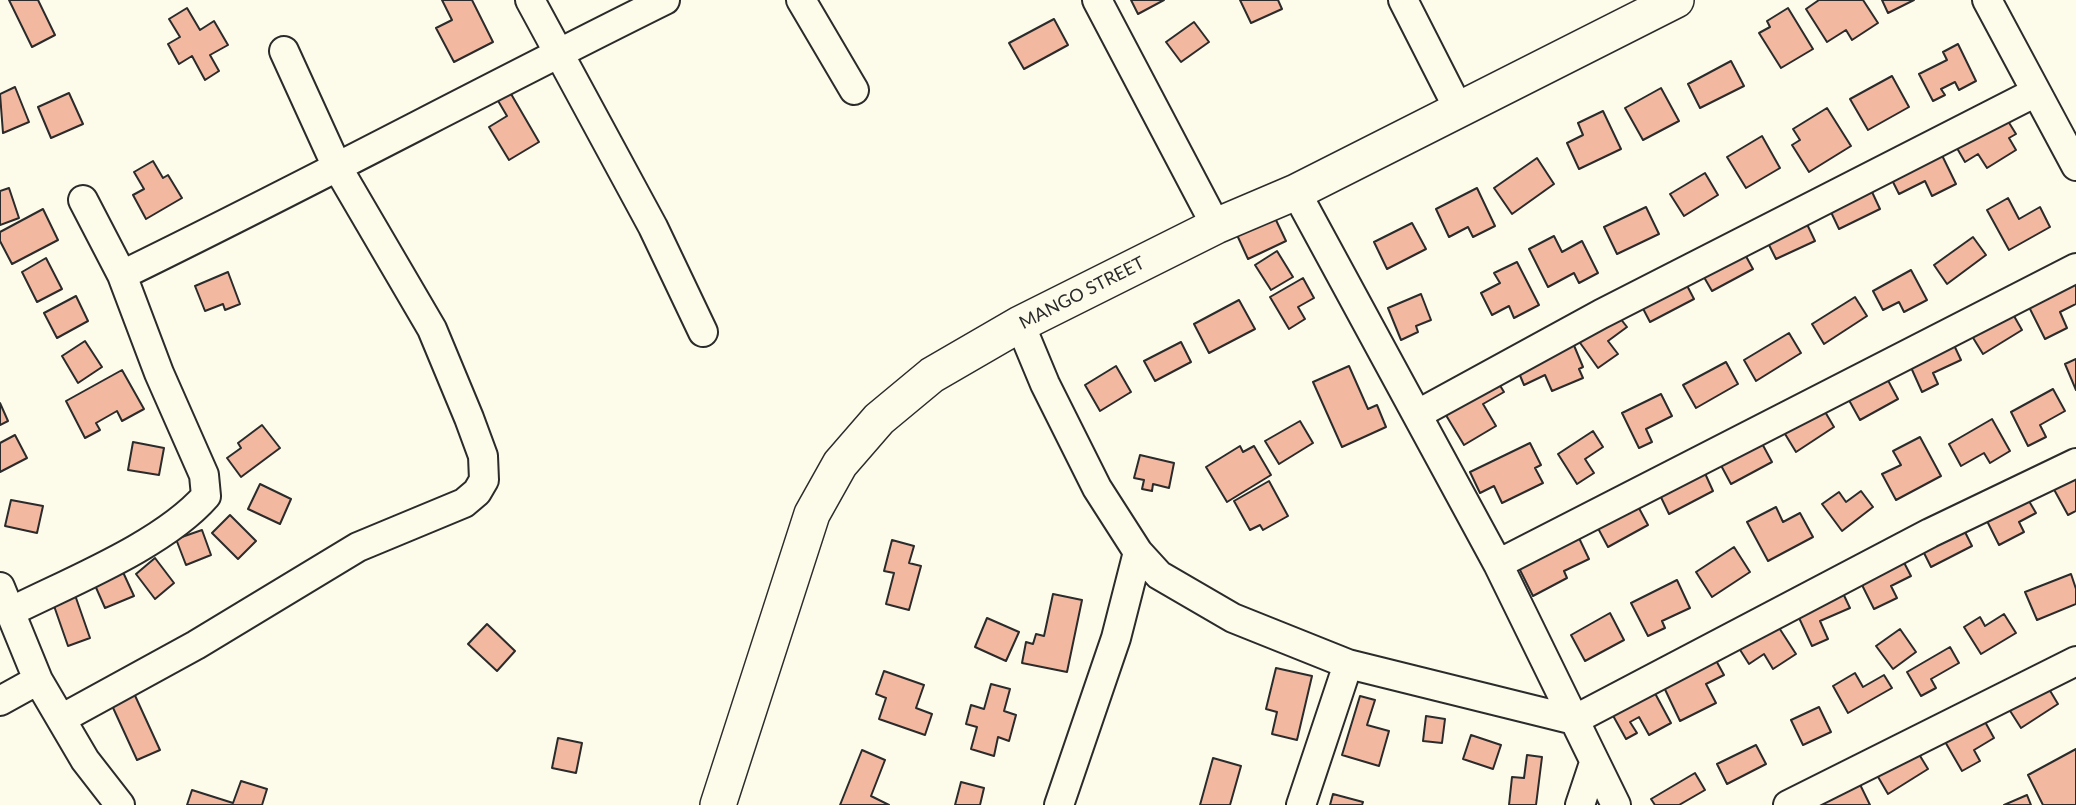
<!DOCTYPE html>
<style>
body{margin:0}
canvas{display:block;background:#fdfbea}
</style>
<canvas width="2076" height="805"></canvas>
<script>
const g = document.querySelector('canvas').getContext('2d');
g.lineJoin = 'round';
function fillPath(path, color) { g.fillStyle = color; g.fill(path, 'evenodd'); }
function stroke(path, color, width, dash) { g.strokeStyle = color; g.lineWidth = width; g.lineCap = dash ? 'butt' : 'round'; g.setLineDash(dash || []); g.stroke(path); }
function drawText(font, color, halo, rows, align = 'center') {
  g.font = font + ' Lato,sans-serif'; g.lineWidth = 5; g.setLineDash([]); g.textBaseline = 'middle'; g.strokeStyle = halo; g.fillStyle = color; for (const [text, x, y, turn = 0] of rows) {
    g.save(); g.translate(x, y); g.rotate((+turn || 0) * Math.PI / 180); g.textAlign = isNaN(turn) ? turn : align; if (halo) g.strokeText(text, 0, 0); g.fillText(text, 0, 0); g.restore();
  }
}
const building = new Path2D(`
 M9,0H38L55,35L32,47Z
 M442,0H472L493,42L454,62L436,28L452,20Z
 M1131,0H1164L1138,14Z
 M1240,0H1278L1282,9L1251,23Z
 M1819,0H1863L1878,23L1852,40L1846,30L1827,42L1806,9Z
 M1882,0H1914L1888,13Z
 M187,8L200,30L214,21L228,45L210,55L219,71L205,80L192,56L179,64L168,44L180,37L169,19Z
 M1788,8L1813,49L1781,68L1759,33L1770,27L1767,21Z
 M1054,19L1068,45L1024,69L1009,43Z
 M1194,22L1209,42L1181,62L1166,42Z
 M1958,44L1976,81L1959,90L1955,82L1941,89L1945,95L1933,101L1919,74L1947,60L1943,52Z
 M1731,61L1744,86L1700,108L1688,84Z
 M1892,76L1909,107L1868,130L1850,99Z
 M15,87L29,122L3,133L0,94Z
 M507,87L539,142L509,160L489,127L507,116L494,94Z
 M1661,88L1679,121L1643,140L1625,108Z
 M69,93L83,124L51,138L38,107Z
 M1827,108L1851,146L1809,172L1792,145L1800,140L1793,129Z
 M1603,111L1621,149L1579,169L1567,143L1583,135L1578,123Z
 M2003,113L2016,134L2009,138L2016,150L1987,168L1978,154L1965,162L1954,143Z
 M1762,136L1780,168L1746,188L1727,157Z
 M1936,143L1956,184L1932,196L1925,181L1899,194L1886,168Z
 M1537,158L1554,184L1512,214L1494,188Z
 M153,161L163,178L168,175L182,198L146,219L133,195L144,189L134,172Z
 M1705,173L1718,195L1684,216L1670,194Z
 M1865,177L1880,209L1839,229L1830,210Z
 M9,188L19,218L0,225V191Z
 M1477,188L1495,226L1473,237L1468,227L1449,237L1436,209Z
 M2008,198L2019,219L2040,207L2050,227L2009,250L1987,210Z
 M1646,207L1659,234L1617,254L1604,227Z
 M43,209L58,240L12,264L0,241V232Z
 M1275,218L1286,241L1248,259L1237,235Z
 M1805,220L1815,241L1776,259L1766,239Z
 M1412,223L1426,249L1387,269L1374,242Z
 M1554,236L1562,252L1582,241L1598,273L1579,283L1574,273L1548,287L1529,249Z
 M1973,237L1986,255L1947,284L1934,265Z
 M1742,249L1753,269L1712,291L1701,272Z
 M1277,251L1293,277L1271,290L1255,265Z
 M46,258L62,289L37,302L22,272Z
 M1517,262L1539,305L1514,318L1509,306L1492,315L1481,293L1500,283L1494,273Z
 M1911,270L1927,300L1904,312L1899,302L1883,310L1873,291Z
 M2068,270L2076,285V304L2060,312L2067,328L2045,339L2022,293Z
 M228,272L240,304L225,310L223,304L205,311L195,286Z
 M1682,276L1694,299L1650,322L1638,299Z
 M1303,278L1314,298L1298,307L1305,319L1289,329L1270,297Z
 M1421,294L1431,320L1416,326L1418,332L1401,340L1388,308Z
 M76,296L88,321L57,338L44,313Z
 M1855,297L1867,316L1824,344L1812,324Z
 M1239,300L1255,329L1209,353L1194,324Z
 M2010,309L2022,330L1983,354L1967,328Z
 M1616,313L1627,327L1608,341L1618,354L1598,368L1578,340Z
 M1565,324L1583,367L1579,369L1583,378L1552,391L1545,375L1524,385L1516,366Z
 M1789,333L1801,353L1756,381L1744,360Z
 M85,341L102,367L78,383L62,356Z
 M1181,342L1191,362L1155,381L1144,361Z
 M1953,343L1961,360L1933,373L1938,384L1922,392L1909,363Z
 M1876,358L1898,399L1860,420L1845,393Z
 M2076,359V390L2065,364Z
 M1726,362L1738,384L1696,408L1683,385Z
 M1116,366L1131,392L1100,411L1085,385Z
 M1349,366L1368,409L1377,405L1386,427L1342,447L1313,382Z
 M1488,366L1504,392L1483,404L1496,426L1464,445L1435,397Z
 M122,370L144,409L122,421L117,411L96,423L100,430L85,438L66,401Z
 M2053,389L2065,411L2040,425L2046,437L2028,446L2011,412Z
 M1661,394L1672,416L1646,429L1652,442L1639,448L1622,413Z
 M0,403L8,421L0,425Z
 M1821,405L1834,427L1796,452L1782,429Z
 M1992,419L2010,451L1990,463L1984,453L1961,466L1949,444Z
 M1300,421L1313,443L1279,464L1265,441Z
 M262,425L280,448L241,477L227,458L241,448L238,443Z
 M1752,425L1772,462L1731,484L1717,458Z
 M1593,431L1603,447L1585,459L1594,473L1577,484L1558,454Z
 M15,435L27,458L0,472V443Z
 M1920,437L1941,476L1896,500L1882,474L1901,465L1893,451Z
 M133,442L164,448L159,475L128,470Z
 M1530,443L1541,465L1535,468L1543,483L1502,503L1494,486L1480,493L1470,472Z
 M1240,446L1243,452L1254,446L1271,475L1227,502L1206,467Z
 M1140,455L1174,463L1169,488L1153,484L1152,491L1142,489L1144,480L1134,478Z
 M1703,469L1713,491L1669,514L1658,491Z
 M2076,470V511L2068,515L2051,484Z
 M1269,481L1288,516L1263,530L1260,525L1250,530L1234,501Z
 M260,484L291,499L280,524L248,509Z
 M1861,491L1873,507L1842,531L1822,504L1839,492L1846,502Z
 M2026,496L2036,513L2019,522L2024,532L1999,545L1985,517Z
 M1633,497L1648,525L1608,547L1593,519Z
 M11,500L43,506L37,533L5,526Z
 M1776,507L1783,522L1800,513L1813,537L1768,561L1747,522Z
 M1956,514L1972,546L1931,567L1915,535Z
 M230,515L256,541L238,559L212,533Z
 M1568,515L1589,559L1564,571L1567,578L1533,596L1514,558Z
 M202,530L211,555L186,565L176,539Z
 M892,540L914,546L909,563L921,566L909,610L886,604L894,573L884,571Z
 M1734,547L1750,572L1712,597L1696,572Z
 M1898,551L1911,576L1891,586L1897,598L1874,609L1856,573Z
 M155,558L174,583L155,599L136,574Z
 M122,570L134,596L105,608L94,583Z
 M2071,574L2076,589V604L2037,620L2025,592Z
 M1677,580L1690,608L1662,621L1665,628L1648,636L1631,603Z
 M1840,587L1850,608L1820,621L1828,639L1812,646L1794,607Z
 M1053,594L1082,600L1067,672L1022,663L1026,642L1033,644L1036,634L1044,636Z
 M75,595L90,638L68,646L53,603Z
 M1610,613L1624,640L1585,661L1571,635Z
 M2004,614L2016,633L1981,654L1964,627L1980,617L1985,626Z
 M987,618L1019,632L1006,661L975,647Z
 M1774,620L1796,654L1773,669L1764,654L1749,664L1737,645Z
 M487,624L515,651L497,671L468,644Z
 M1900,629L1916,652L1893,669L1876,646Z
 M1950,647L1959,663L1931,679L1936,688L1921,696L1907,672Z
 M1713,655L1724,675L1706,684L1716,703L1680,721L1661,681Z
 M1276,668L1312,676L1297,740L1272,734L1277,712L1266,709Z
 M884,671L924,685L916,708L932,714L925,735L879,719L886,698L876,694Z
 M1855,673L1863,687L1884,675L1892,688L1848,713L1833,686Z
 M2043,679L2058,704L2021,728L1998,692Z
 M991,684L1010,689L1004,711L1016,715L1009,741L998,737L994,756L971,749L977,727L966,724L971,705L984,709Z
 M1650,684L1671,723L1649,735L1639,717L1630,722L1637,733L1626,739L1611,712Z
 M132,689L160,750L137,760L109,699Z
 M1360,696L1375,700L1367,725L1389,731L1379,766L1342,755Z
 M1819,707L1831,732L1803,745L1791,720Z
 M1979,711L1994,738L1974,750L1980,761L1962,771L1940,733Z
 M1426,716L1445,719L1442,743L1423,741Z
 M1471,735L1501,745L1493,769L1463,759Z
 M558,738L582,743L576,773L552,768Z
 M1756,745L1766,764L1727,784L1717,764Z
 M1914,746L1928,769L1888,794L1874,770Z
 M2076,749V805H2043L2028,775Z
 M862,750L885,760L871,796L889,805H840Z
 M1527,755L1542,757L1536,805H1509L1512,777L1524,778Z
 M1213,758L1241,766L1230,805H1200Z
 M1851,766L1870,805H1811Z
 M1695,773L1705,790L1679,805H1655L1651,799Z
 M241,781L267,789L262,805H187L192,790L233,803Z
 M961,782L984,788L980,805H955Z
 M1333,794L1363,802L1362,805H1330Z
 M2027,795L2031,805H2004Z`);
fillPath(building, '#f2b8a0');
stroke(building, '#2b2b2b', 2);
const minor = new Path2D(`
 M530,0L653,227L703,332
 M801,0L854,90
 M1097,0L1216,226
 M1403,0L1458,108
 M1987,0L2076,166
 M1296,192L1498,564L1616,805
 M122,275C305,186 483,90 665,0
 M1020,324L1045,384L1097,488L1138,552L1159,575L1233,618L1348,664L1574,720L1930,533L2076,463
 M1418,414L1601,314L2036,92
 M1498,564L2076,268
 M0,587L38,680L85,760L120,805
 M12,611C72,581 163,545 206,496L204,475L159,373L122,275L83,200
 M0,701L38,680
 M61,719L196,645L358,547L464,503L477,492L484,480L483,456L469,418L432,329L336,165L284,51
 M1059,805L1116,638L1138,552
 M1301,805L1348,664
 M1580,805L1594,763
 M1788,805L2076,661`);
const major = new Path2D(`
 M718,805L812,514L840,464L879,419L932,375L1020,324L1216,226L1296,192L1676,0`);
stroke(minor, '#2b2b2b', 32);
stroke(major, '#2b2b2b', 38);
stroke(minor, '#fdfbea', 28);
stroke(major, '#fdfbea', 35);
drawText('18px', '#2b2b2b', '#fdfbea', [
 ["MANGO STREET",1082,293,-27]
]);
</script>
